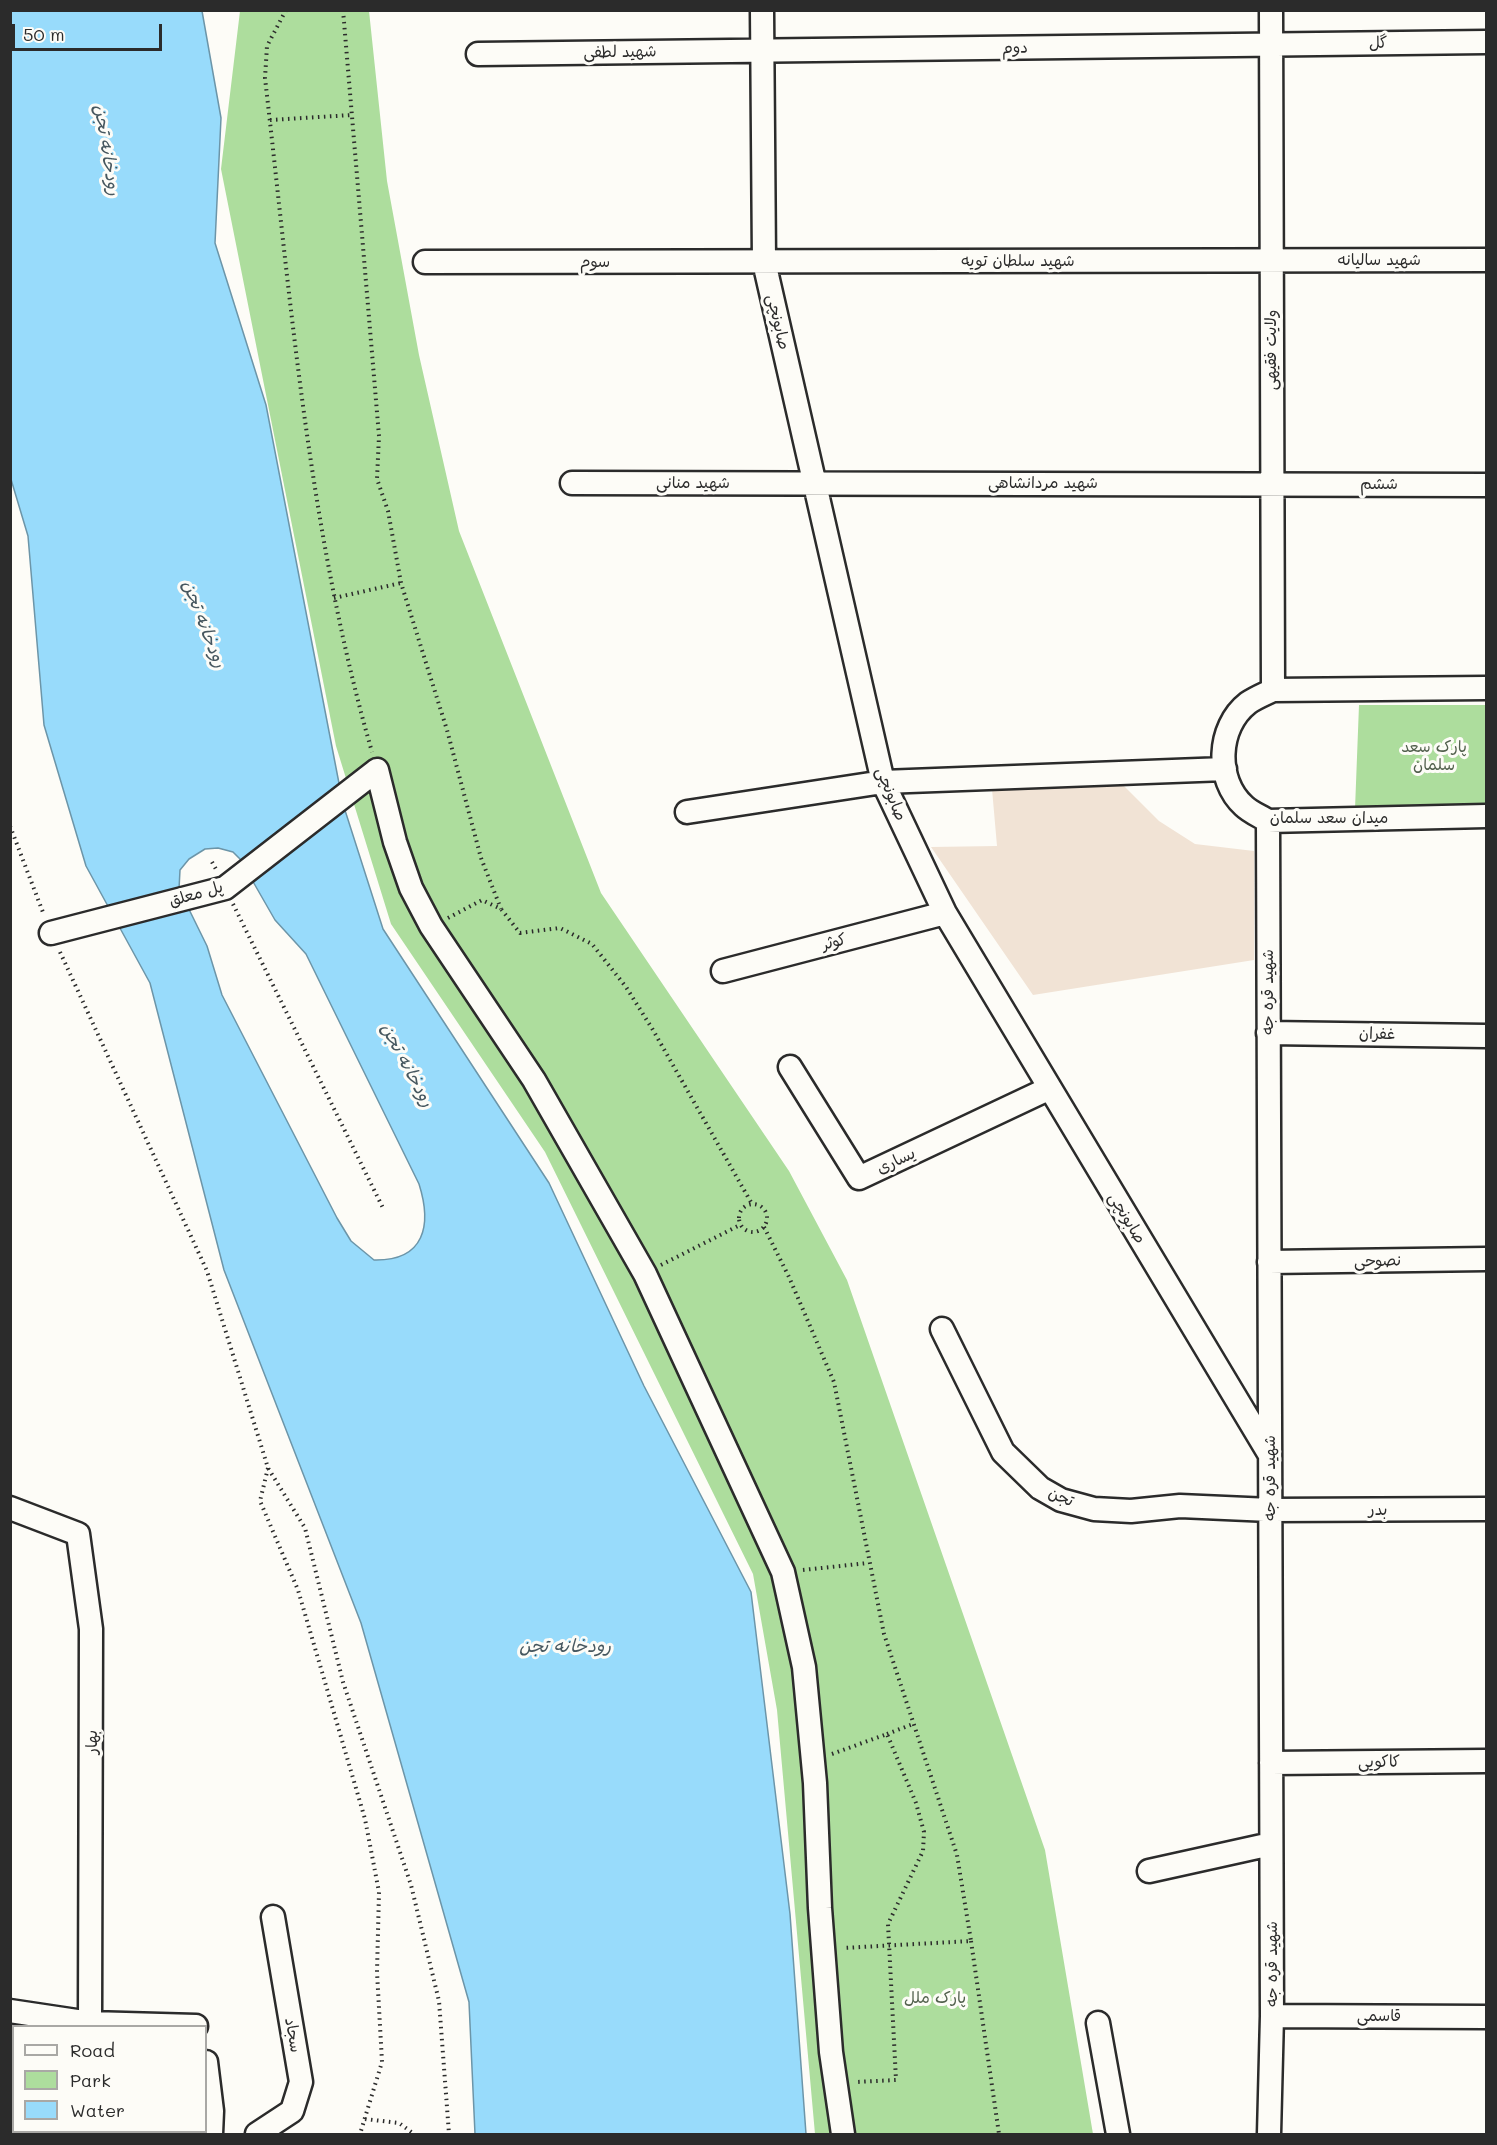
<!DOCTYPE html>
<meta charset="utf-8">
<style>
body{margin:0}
#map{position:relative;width:1497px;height:2145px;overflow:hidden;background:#fdfcf7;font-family:Mali,sans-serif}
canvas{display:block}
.frame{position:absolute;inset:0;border:12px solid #2b2b2b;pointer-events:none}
.legend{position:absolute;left:12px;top:2025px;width:195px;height:108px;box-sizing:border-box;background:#fdfcf7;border:2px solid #a9a8a5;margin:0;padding:8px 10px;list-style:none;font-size:18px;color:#2b2b2b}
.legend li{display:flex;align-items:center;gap:12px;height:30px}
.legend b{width:30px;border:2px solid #a9a8a5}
.scale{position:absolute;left:12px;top:24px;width:150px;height:27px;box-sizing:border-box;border:3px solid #2b2b2b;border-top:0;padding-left:8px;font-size:18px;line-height:21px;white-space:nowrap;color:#2b2b2b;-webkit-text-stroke:4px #fdfcf7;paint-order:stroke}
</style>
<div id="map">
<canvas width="1497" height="2145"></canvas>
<div class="frame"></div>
<ul class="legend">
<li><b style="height:8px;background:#fdfcf7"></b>Road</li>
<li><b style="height:16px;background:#addd9d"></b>Park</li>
<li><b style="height:16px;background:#98dbfb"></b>Water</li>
</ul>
<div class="scale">50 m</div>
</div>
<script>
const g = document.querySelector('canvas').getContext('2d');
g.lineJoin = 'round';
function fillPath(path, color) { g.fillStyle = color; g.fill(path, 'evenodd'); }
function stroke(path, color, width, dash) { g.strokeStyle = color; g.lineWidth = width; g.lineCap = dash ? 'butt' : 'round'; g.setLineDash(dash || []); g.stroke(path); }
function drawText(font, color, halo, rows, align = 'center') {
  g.font = font + ' Mali,"Playpen Sans Arabic",sans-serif'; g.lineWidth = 6; g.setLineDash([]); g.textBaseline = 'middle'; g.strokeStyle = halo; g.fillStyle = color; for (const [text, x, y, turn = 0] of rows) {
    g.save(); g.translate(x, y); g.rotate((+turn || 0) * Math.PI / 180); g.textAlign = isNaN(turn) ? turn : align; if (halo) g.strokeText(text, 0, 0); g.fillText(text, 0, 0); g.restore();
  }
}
fillPath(new Path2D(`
 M1122,784L1159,821L1195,844L1254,851V960L1033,995L931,847L997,846L992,789Z`), '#f1e3d5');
fillPath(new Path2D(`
 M240,11H369L387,181L419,355L459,531L601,893L789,1171L847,1280L1045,1850L1093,2134H815L777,1710L753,1574L545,1152L391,924L336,746L221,169Z
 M1359,705H1486V806L1355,809Z`), '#addd9d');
const water = new Path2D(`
 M10,11H202L221,118L215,243L266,405L343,804L383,929L549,1183L644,1386L751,1592L790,1914L806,2134H475L469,2002L361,1623L224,1270L150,983L86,866L44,725L28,536L10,476ZM218,848L233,852L240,859L275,920L306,954L419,1184C432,1225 425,1261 374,1260L351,1241L337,1218L222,995L207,946L179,889L180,870L189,859L205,849Z`);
fillPath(water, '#98dbfb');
stroke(water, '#6c95a8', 1.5);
const minor = new Path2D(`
 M762,10L764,262L883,782L945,913L1270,1455
 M1271,10L1273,690
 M478,54L1486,42
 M425,262L1486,260
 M572,483L1486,485
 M1486,688L1273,690C1265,694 1255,698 1248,703C1217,727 1215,780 1244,806C1250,812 1260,816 1268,821L1486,816
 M687,812L883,782L1225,769
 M1268,821L1272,2016L1269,2134
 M51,933L225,888L377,770L395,842L411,888L431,926L534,1080L645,1274L783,1572L804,1667L815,1783L820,1908L831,2052L843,2134
 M723,971L945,913
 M1268,1033L1486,1036
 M790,1067L859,1178L1050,1088
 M1269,1262L1486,1259
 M942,1329L1003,1452L1040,1488L1061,1500L1094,1509L1131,1511L1180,1506L1270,1510L1486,1509
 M10,1508L78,1534L91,1629L90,2023
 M1271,1763L1486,1761
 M1149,1871L1271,1844
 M10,2011L90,2023L196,2026
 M1272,2016L1486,2017
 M1098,2023L1118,2134
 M206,2062L212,2111L211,2134
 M257,2134L292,2111L301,2082L273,1917`);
stroke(minor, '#2b2b2b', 27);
stroke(new Path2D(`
 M286,10L267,46L265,78C291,303 309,534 372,752
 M343,10L379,436L377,479L388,511L401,583L447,730L481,858L501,909
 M270,120L352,115
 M334,598L401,583
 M10,826L44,915
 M212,862L217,871
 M233,904L383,1208
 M448,918L482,900L501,909L520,933L560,928L592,944L626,987L653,1030L752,1204
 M60,952L207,1271L268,1468L305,1528L343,1682L411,1885L439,2001L449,2134
 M739 1218a14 14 0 1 1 28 0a14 14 0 1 1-28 0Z
 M764,1227L789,1277L834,1382L884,1634L957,1855L971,1941L843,1948
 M661,1265L740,1225
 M268,1468L260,1501L298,1590L365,1819L379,1892L377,1972L382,2062L360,2134
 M803,1570L868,1563
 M887,1734L913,1724
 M832,1754L887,1734L916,1803L924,1832L923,1851L888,1924L896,2080L856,2082
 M971,1941L999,2134
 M365,2119L399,2123L414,2134`), '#2b2b2b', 4, [1.5, 4.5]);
stroke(minor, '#fdfcf7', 22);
drawText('16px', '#2b2b2b', '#fdfcf7', [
 ["گل",1378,43,-1],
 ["دوم",1015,48,-1],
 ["شهید لطفی",620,52,-1],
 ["شهید سالیانه",1379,260],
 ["شهید سلطان تویه",1018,261],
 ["سوم",595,262],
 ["صابونچی",778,322,77],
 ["ولایت فقیهی",1271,350,-90],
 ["شهید منانی",693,483],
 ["شهید مردانشاهی",1043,483],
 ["ششم",1379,484],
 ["صابونچی",891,794,68],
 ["میدان سعد سلمان",1329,818],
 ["پل معلق",196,894,-16],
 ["کوثر",834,942,-15],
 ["شهید قره جه",1268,992,-90],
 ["غفران",1377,1034,1],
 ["یساری",896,1161,-25],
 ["صابونچی",1127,1218,59],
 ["نصوحی",1378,1261,-1],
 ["شهید قره جه",1270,1478,-90],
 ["تجن",1061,1497,23],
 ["بدر",1378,1510],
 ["بهار",92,1742,-90],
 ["کاکویی",1379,1762,-1],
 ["شهید قره جه",1272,1964,-90],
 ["قاسمی",1379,2016],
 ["سجاد",293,2035,80]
]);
drawText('16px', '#52604d', '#fdfcf7', [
 ["پارک سعد",1434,747],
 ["سلمان",1434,765],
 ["پارک ملل",935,1998]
]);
drawText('italic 18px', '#46575f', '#fdfcf7', [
 ["رودخانه تجن",107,150,81],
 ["رودخانه تجن",204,624,69],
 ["رودخانه تجن",407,1065,62],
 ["رودخانه تجن",565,1646]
]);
</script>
